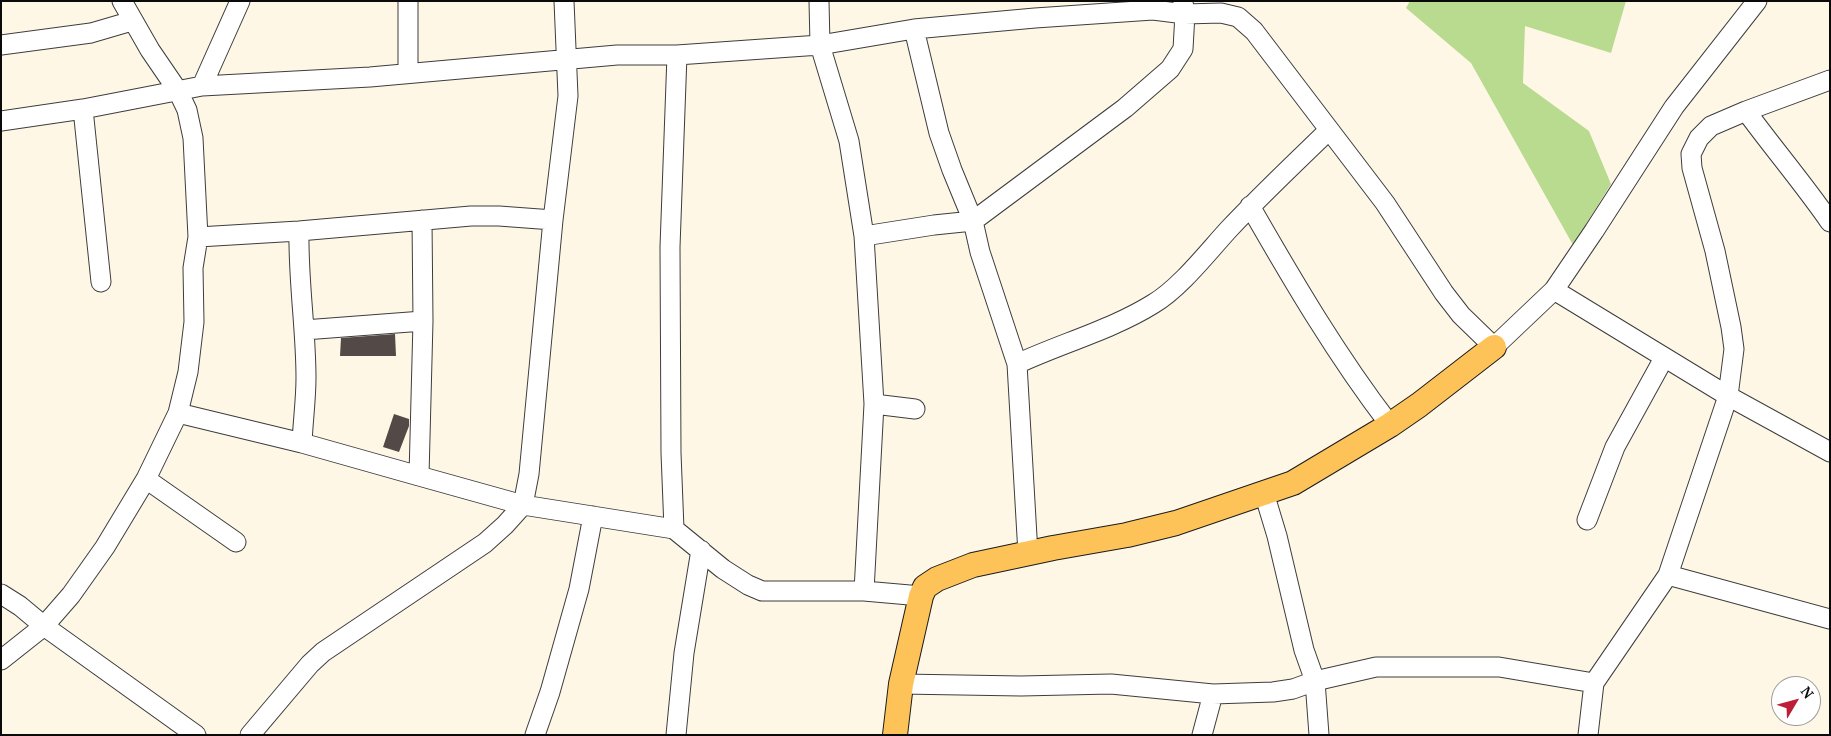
<!DOCTYPE html>
<style>
body{margin:0}
#map{position:relative;width:1831px;height:736px;overflow:hidden;background:#fff7e6;font-family:"PT Serif",serif}
canvas{display:block}
.frame{position:absolute;inset:0;border:2px solid #0a0a0a;pointer-events:none}
.north{position:absolute;left:1771px;top:676px;width:50px;height:50px;box-sizing:border-box;background:#fff;border:1px solid #9d9d9d;border-radius:50%;rotate:53deg;font-size:14px;font-weight:700;line-height:20px;text-align:center;color:#0a0a0a}
.north::after{content:'';display:block;margin:auto;width:18px;height:22px;background:#bd1f38;clip-path:polygon(50% 0,100% 100%,50% 72%,0 100%)}
</style>
<div id="map">
<canvas width="1831" height="736"></canvas>
<div class="frame"></div>
<div class="north">N</div>
</div>
<script>
const g = document.querySelector('canvas').getContext('2d');
g.lineJoin = 'round';
function fillPath(path, color) { g.fillStyle = color; g.fill(path, 'evenodd'); }
function stroke(path, color, width, dash) { g.strokeStyle = color; g.lineWidth = width; g.lineCap = dash ? 'butt' : 'round'; g.setLineDash(dash || []); g.stroke(path); }
fillPath(new Path2D(`
 M1410,1H1626L1611,53L1525,26L1523,83L1589,131L1611,184L1573,245L1471,63L1406,8Z`), '#b9db8f');
fillPath(new Path2D(`
 M395,334L396,356H340L341,338Z
 M394,414L409,419V426L399,452L383,447Z`), '#534946');
const minor = new Path2D(`
 M408,1V73
 M819,1L820,45L849,141L864,236L874,404L864,591
 M1,45L91,33L132,21
 M202,86L240,1
 M83,109L101,282
 M1746,111C1773,148 1803,183 1830,222
 M1,121L83,109L202,86L370,77L617,55H677L820,45L914,29L1035,18L1153,10L1185,14L1221,13L1238,17L1254,31L1385,203L1444,293L1461,315L1494,347L1554,290L1594,231L1674,107L1757,1
 M1250,206C1293,281 1337,356 1390,425
 M553,220L568,96L564,1
 M299,231C298,280 306,329 306,378C306,399 303,421 302,443
 M864,236L934,225L973,221L952,170L939,133L914,29
 M198,237L299,231L471,216H499L553,220L529,474L523,505L505,525L485,543L323,652L310,664L250,735
 M1554,290L1728,396L1830,452
 M304,330L423,321
 M1017,364C1062,343 1111,330 1153,304C1180,288 1207,253 1229,229C1261,195 1295,163 1329,130
 M874,404L915,409
 M178,413L302,443L419,476L423,321L422,220
 M419,476L523,505L674,529L723,569L748,585L762,591H864L921,596
 M146,479L236,542
 M1264,493L1277,536L1304,650L1315,681L1319,735
 M1587,520L1615,447L1664,358
 M674,529L671,453L670,247L677,55
 M1028,554L1017,364L980,252L973,221L1125,108L1170,69L1183,49L1185,14L1183,2
 M1668,575L1830,619
 M1,594L20,606L44,626L196,735
 M1,660L44,626L71,595L105,547L146,479L178,413L188,372L194,322L193,268L198,237L193,138L187,110L178,91L150,50L122,1
 M901,684L1021,686L1111,684L1213,694L1273,692L1293,689L1315,681L1376,667H1499L1594,683L1668,575L1728,396L1734,349L1731,327L1715,251L1692,168L1691,154L1699,138L1711,126L1746,111L1830,80
 M535,735L550,692L579,589L593,516
 M676,735L684,653L701,550
 M1202,735L1213,694
 M1588,735L1594,683`);
const major = new Path2D(`
 M895,735L901,684L921,596L925,587L937,579L973,565L1053,548L1127,535L1176,523L1293,483L1390,425L1419,405L1494,347`);
stroke(minor, '#3d3d3d', 21);
stroke(major, '#1b1b1b', 26);
stroke(minor, '#fff', 19);
stroke(major, '#fec358', 24);
</script>
